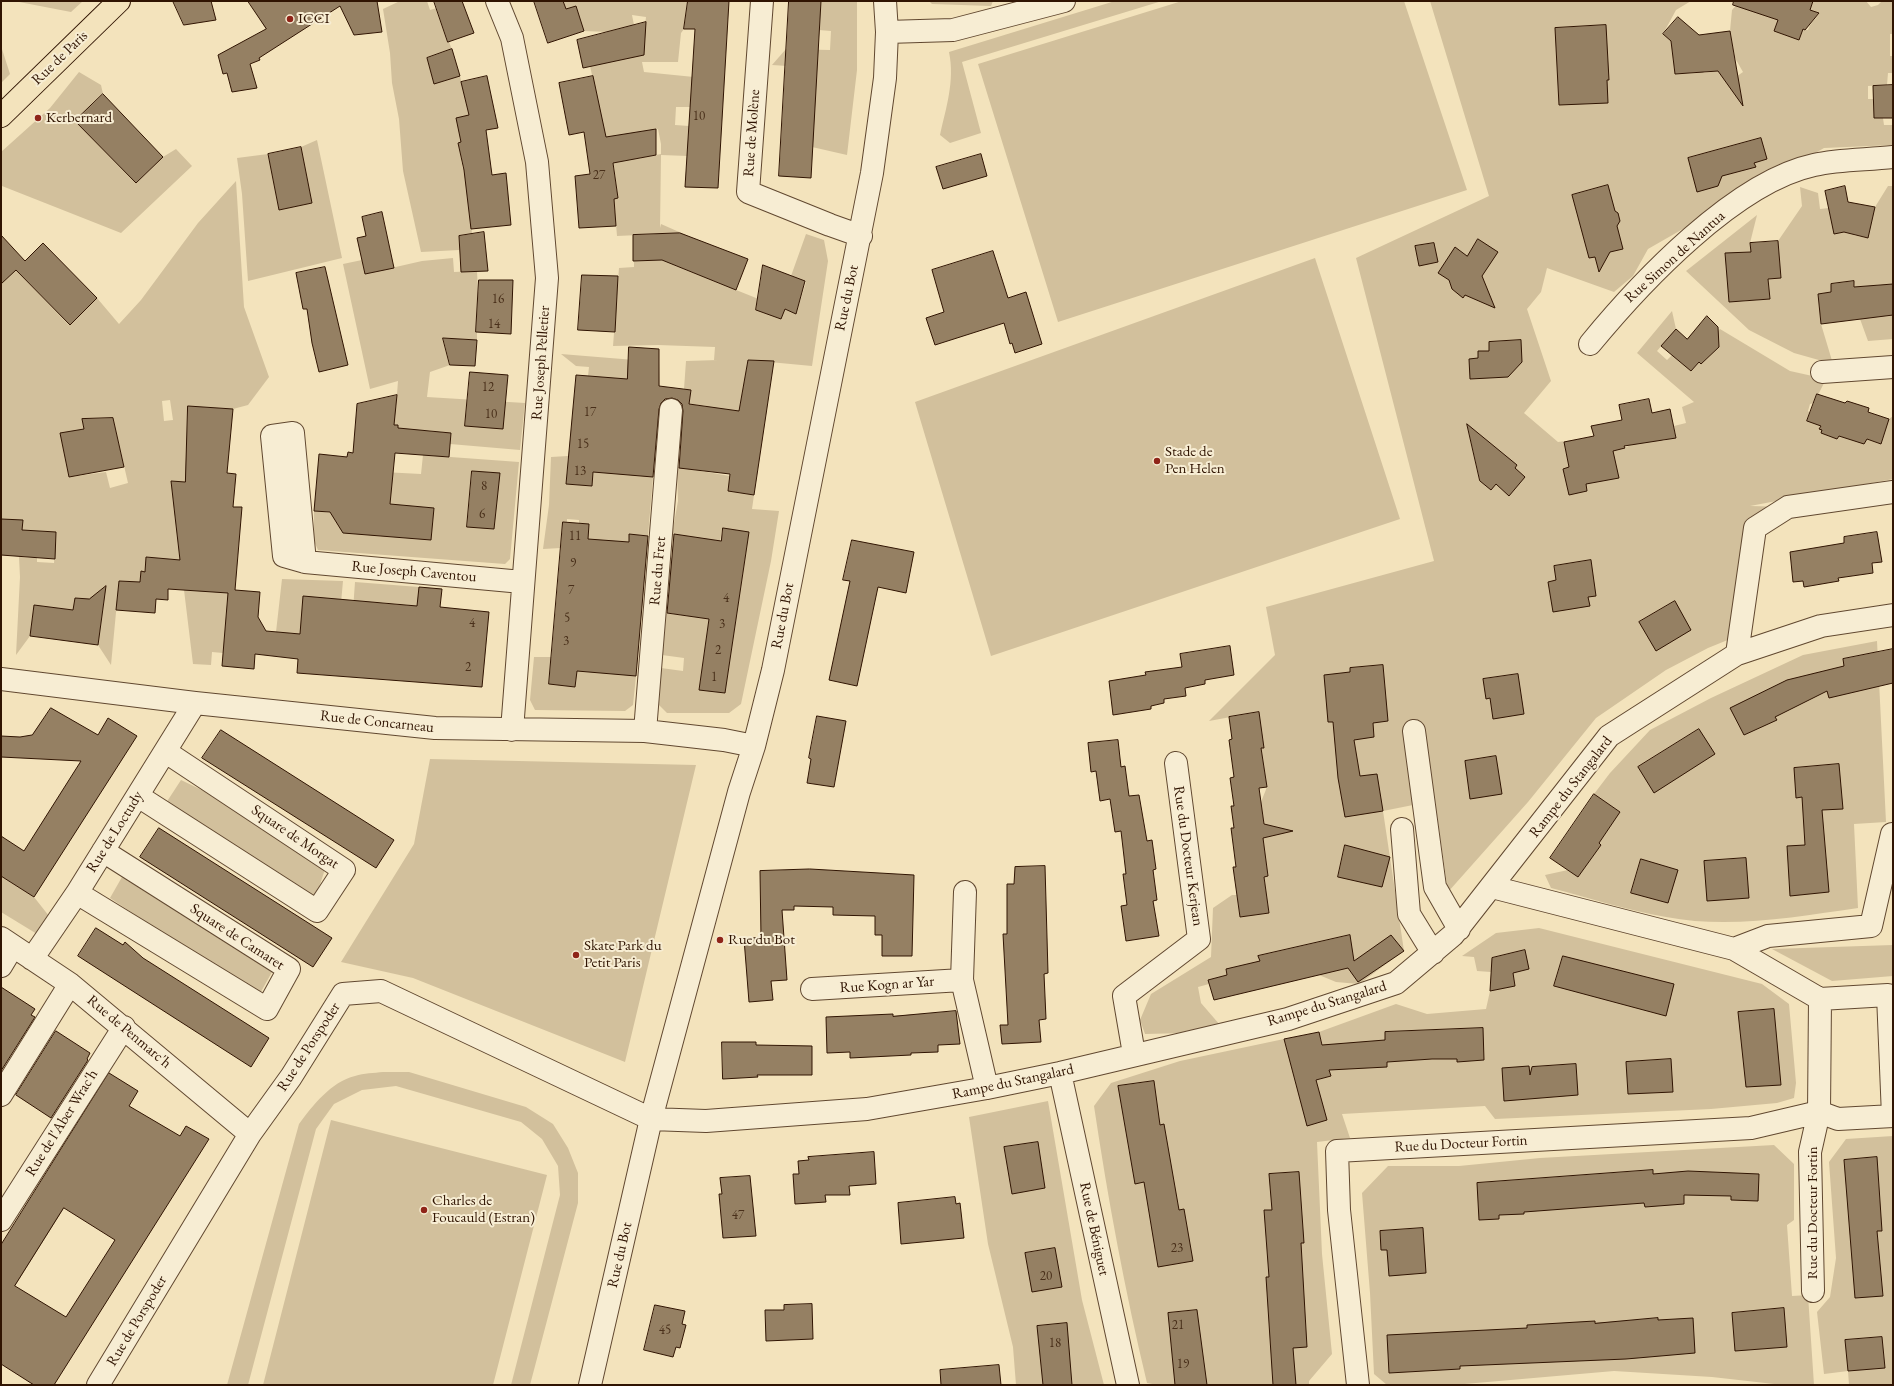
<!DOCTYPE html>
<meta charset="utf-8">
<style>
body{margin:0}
#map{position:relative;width:1894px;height:1386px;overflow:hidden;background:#f3e3bc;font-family:"EB Garamond",serif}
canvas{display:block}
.frame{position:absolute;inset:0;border:2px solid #301402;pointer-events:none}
</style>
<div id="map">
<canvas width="1894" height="1386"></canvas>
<div class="frame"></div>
</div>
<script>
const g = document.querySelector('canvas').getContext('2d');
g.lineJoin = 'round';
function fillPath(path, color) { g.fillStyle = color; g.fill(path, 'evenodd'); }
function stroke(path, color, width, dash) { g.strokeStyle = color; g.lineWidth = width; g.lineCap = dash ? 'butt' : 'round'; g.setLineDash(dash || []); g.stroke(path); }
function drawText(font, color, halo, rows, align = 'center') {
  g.font = font + ' "EB Garamond",serif'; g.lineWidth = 4; g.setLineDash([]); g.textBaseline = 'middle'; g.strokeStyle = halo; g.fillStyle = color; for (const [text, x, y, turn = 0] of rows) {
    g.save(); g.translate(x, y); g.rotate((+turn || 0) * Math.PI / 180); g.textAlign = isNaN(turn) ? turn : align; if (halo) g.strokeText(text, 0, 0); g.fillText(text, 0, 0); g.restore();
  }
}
fillPath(new Path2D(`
 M14,1H83L71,12Z
 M400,1H427L430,10L437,8L452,50L427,58L434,84L460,76L469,115L461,142L458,143L463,169H466L472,234L459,236V250L421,252L403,171L399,119L392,83L390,53L383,9Z
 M563,1H697L684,29L681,33L678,62H642L644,72L704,78L691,107H676L675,125L689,126L688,156L661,155L660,228L661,224L686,235L674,265L766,302L762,312L781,319L785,309L796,314L806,282L791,276L806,234L824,240L828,261L812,366L748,360L739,411L699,445L679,443L682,414L704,417L706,406L689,404L691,390L684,389L686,361L718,360H714L715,347L658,345L613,346L619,268L634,267V261L660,260V234L617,236L614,199L618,198L612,150L603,151L598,102L590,66L609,32L584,31L576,6L566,9ZM632,15L646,17L645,26L634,25ZM658,129L661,144V154L636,159L632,133Z
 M821,1H857V70L847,155L812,147L803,67L772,65L786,49L830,50L831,31L819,30Z
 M929,1H993L991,6L932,4Z
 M1115,1H1162L962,62L981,133L950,143L940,135C946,108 955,81 949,52Z
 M1182,1H1404L1467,190L1058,322L978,64Z
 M1430,1H1691L1676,10L1663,34L1671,41L1675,74L1697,73L1701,70L1704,73L1718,71L1727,83L1743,72L1735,58L1730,31L1732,10L1740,1L1778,20L1774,31L1799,40L1803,29L1808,30L1810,25L1819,14L1810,10L1813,1H1866L1871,7L1878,5L1882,1H1893V34H1890V56H1893V73H1888L1887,85L1868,86V99H1873L1874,118H1883L1884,125H1893V145L1824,148L1648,249L1633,276L1614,292L1547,268L1541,292L1527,309L1551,381L1524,413L1558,442L1580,439L1595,442L1591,426L1618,421L1625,448L1636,442L1659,439L1663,441L1676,437L1674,426L1686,423L1682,407L1694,402L1637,353L1672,311L1676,329L1657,351L1667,360L1672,355L1691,371L1699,362L1701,364L1719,347V344L1712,337L1720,329L1790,371L1826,379L1814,403L1810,404L1808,411L1821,426L1819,429L1822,430L1821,433L1837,439L1839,436L1867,439L1881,444L1889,419L1893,416V479L1750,506L1788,507L1755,528L1740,635L1708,648L1666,670L1596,718L1528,802L1448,892L1428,752L1413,805L1383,811L1404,951L1359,984L1336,982L1319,975L1252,991L1246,965L1226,970L1227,975L1209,980V984L1198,987L1201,1003L1220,1025L1186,1033L1145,1034L1140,1020L1151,994L1211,957L1213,908L1232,895H1237L1240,917L1269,913L1264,877L1268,876L1263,838L1266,837L1261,802L1267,787L1261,748H1264L1258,712L1209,721L1275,655L1266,607L1434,561L1356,258L1489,196Z
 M1,46L10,74L1,83Z
 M79,72L101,85L103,94L76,121L136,183L163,157L176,149L192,166L121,233L2,186L1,187V152L50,108Z
 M317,140L342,258L248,281L242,194L237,158L268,154L279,210L312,203L301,147Z
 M236,181L244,307L269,377L248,405L233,409L201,407L190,482L171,481L183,576L165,573L167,559L146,557L145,572L141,571L140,582L119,581L111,665L98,645L104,601L75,598L73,610L34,605L30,636L16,655L20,577L19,557L37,558V562L54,563L56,532L22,530V520L1,519V284L16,270L69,325L97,298L119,324L141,300L198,223ZM170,400L173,420L164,421L162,401ZM113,418L128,483L110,488L106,472L69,477L60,433L84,429L82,419Z
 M1888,186H1893V284L1876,285L1893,315V339L1868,341L1860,319L1854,282L1831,284V292L1818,294L1821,324L1833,364L1794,353L1749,330L1686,271L1757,215L1750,243L1751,252L1725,254L1735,285L1737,302L1770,299L1768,279L1781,278L1778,241L1802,206L1800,187L1818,193L1820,209L1829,208L1854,235L1867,238L1875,207Z
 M453,258L454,272L477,271L478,292L485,293L477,330V340L443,338L450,365L430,372L427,397L525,403L520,450L450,444L451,433L425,430L424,442L387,424L396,407L398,381L370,389L343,264L362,260L365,274L422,261Z
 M1315,258L1400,519L991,656L915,402Z
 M561,354L659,362L660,391L588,376L589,367L576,366Z
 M598,419L653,477L648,536L629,534V542L623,541L621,565L636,676L633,705L625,711L535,710L530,700L534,657H552L550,684L575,687L589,524L579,523V520L567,519V522H563L561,548L543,549L549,505L551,457L568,456L566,484L592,486Z
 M423,455L519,462L510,559L505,564L318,550L314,541V511L379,517L383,472L421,474ZM472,471L499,473L494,529L467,526ZM407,506L434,508L431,540Z
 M677,467L730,476L728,491L754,495L752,509L779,511L771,561L741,704L729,713H667L659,705L661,668L683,671L684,658L662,655L665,613L687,616L689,594L667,591L670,562L691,565L694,537L672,534L678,501ZM722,528L749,532L725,693L699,689Z
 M282,579L343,581L341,603L300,634L276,632Z
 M355,582L419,587L417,609L408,627L409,605L378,602L351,638Z
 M229,589L223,653L212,652L211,665L193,664L184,590Z
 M1877,641L1886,822L1854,824L1858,908C1795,917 1729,929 1666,917C1627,910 1589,898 1551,888L1545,875L1568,870L1578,877L1601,845L1599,843L1620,812L1594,794L1610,773L1650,730L1711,698L1803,655Z
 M430,759L696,765L625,1062L413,978L341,962L414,844Z
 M181,780L206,792L326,866L314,903L166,803Z
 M1,876L34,897L49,916L37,934L1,912Z
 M122,877L272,972L258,997L110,898Z
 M1539,928L1762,984L1789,1004L1796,1083L1794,1098L1777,1103L1711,1109L1495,1119L1485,1106L1342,1114L1350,1138L1317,1142L1322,1254L1332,1354L1309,1381V1385H1158L1147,1383C1125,1291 1108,1200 1094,1106L1111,1083L1180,1061L1284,1039L1297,1086L1331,1076L1319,1032L1396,1004L1427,1014L1486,1009L1490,991L1491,972L1477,971L1474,957L1462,956L1496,933Z
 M1893,945V976L1832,981L1772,949Z
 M383,1072H409L526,1107L553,1124L568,1148L578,1173V1203L530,1385H511L560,1195L558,1166L542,1139L521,1122L396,1086L362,1090L334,1104L316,1129L248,1385H227L299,1124C313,1105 331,1082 355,1076C364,1073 374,1073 383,1072Z
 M1048,1101L1082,1300L1104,1385H1016L1013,1347L988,1244L969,1117Z
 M331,1120L547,1175L493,1385H263Z
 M1893,1136V1385H1849L1848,1371L1824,1374L1817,1312L1830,1297L1836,1258L1829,1162L1846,1139Z
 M1774,1145L1794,1164V1220L1787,1225L1792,1296L1808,1295L1814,1385H1783L1712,1377L1614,1371L1453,1385H1387L1374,1374L1370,1293L1362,1193L1388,1166H1459L1540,1158Z`), '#d2c09c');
const building = new Path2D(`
 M173,1H211L216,20L184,25Z
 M248,1H377L382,32L354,35L340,6L259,58L260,60L250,64L257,88L232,92L227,73L223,74L218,55L266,29Z
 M434,1H462L474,33L448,42Z
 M534,1H563L566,9L576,6L584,31L548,43Z
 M688,1H729L718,188L685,187L695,29H684Z
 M789,1H821L811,178L779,176Z
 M1734,1H1813L1810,10L1819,13L1805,30L1803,29L1799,40L1774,31L1778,20L1733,5Z
 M1678,17L1699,35L1730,31L1743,106L1718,71L1675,74L1671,41L1663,34Z
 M646,22L644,55L583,68L577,40Z
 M1606,25L1609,80H1607L1608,103L1559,105L1555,28Z
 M452,49L460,76L434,84L427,58Z
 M487,76L498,128L486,130L492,175L506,173L511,225L471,229L464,170L458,143L461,142L456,118L469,115L461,82Z
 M593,76L606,137L656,129V155L613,163L618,198L614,199L616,226L579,228L575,176L590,174L584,132L569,135L559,83Z
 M1893,85V118H1874L1873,86Z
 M103,94L163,157L136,183L75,121Z
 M1761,138L1767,159L1754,163L1756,167L1722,176L1718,186L1697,192L1688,158Z
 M301,147L312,203L279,210L268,154Z
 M981,154L987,176L943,189L936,167Z
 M1608,185L1615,211L1618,213L1620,221L1617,226L1623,249L1610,252L1599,272L1595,257L1589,258L1572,195Z
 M1845,186L1848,202L1875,207L1868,238L1844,232L1834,234L1825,191Z
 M382,212L394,268L365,274L357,238L366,236L362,217Z
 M484,232L488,271L461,272L459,236Z
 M680,233L748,259L736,290L662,260L633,261V235Z
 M1,235L25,261L43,243L97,298L70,325L16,270L1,284Z
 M1478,239L1498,252L1482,276L1495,308L1465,295L1463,298L1452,289L1449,280L1438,273L1455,247L1467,256Z
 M1778,241L1781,278L1768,279L1770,299L1729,302L1725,253L1751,252L1750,243Z
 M1434,243L1438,262L1419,266L1415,246Z
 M993,251L1008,298L1026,292L1042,344L1015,353L1012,343L1010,344L1004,323L935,345L926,318L944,312L932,270Z
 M763,265L805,281L796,314L785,309L781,319L756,310Z
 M325,267L348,365L319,372L312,343L307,309H303L296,273Z
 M582,275L618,276L615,332L578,330Z
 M479,280H513L511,334L476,332Z
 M1854,281V287L1893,284V315L1821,324L1818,294L1831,292V284Z
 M1707,316L1718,327L1719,347L1701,364L1699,362L1691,371L1661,346L1676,329L1687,339Z
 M443,338L477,340L475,366L450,365Z
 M1521,340L1522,362L1508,377L1470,379L1469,359L1478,358V351H1489V342Z
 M629,347L659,349V386L691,390L689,404L739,411L748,360L774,361L754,495L728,491L730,474L679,468L683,411L682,404L678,400L672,398L665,399L661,403L659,409L653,477L593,472L592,486L566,484L576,375L627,379Z
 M470,372L508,375L503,429L465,426Z
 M1817,394L1845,403L1847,401L1869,408L1868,412L1889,419L1881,444L1867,439L1864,444L1839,436L1837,439L1821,433L1822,430L1819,429L1821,426L1807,421Z
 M397,395L394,425H398V428L451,433L449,457L395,453L390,504L434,508L431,540L343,533L330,512L314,511L319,454L347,457L348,452L353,453L357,404Z
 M1649,399L1652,413L1670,409L1676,438L1624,446L1625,448L1613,451L1619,478L1586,484L1587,491L1569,495L1563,469L1569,467L1564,442L1594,436L1591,426L1622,420L1619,405Z
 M188,406L233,409L227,473L236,474L233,507H242L235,590L260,592L258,617L266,631L300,634L303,596L417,606L419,587L442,589L440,607L489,612L482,687L297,673L298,659L255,654L254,669L222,666L228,593L168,589V600L156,599L155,613L116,610L119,581L140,582L141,571L145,572L146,557L180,560L171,481L185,482Z
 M113,418L124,467L69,477L60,433L84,429L82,419Z
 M1467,424L1517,465L1515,468L1525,477L1509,496L1496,484L1491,490L1480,481Z
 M472,471L500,473L494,529L467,527Z
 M1,519L23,520L22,530L56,532L55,559L1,555Z
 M563,522L589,524L588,539L629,542V534L648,536L636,676L577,671L575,687L549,684Z
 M723,528L749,532L725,693L699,690L709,619L667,613L674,534L721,541Z
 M1877,532L1882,562L1872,563L1873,573L1838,578L1839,581L1804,587L1803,581L1793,582L1790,552L1844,543V537Z
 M852,540L914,552L906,593L878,587L857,686L829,680L850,581L843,580Z
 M1591,560L1596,596L1588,597L1590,606L1553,612L1548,582L1556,580L1554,566Z
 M106,586L98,645L30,636L34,605L73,610L75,598L89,599Z
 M1675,601L1691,630L1656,651L1639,622Z
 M1230,646L1234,675L1205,680V684L1185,688L1186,696L1164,699V703L1151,706V709L1113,715L1109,681L1146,675L1145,672L1182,667L1180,654Z
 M1893,649V683L1829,698L1827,691L1775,717L1777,720L1744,735L1730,708L1787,680L1844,666L1843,659Z
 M1383,665L1388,721L1373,723L1374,737L1354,740L1360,776L1377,774L1383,811L1345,817L1338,778L1333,722H1328L1324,675L1350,672V668Z
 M1518,674L1524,714L1493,719L1490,698L1486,699L1483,679Z
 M51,708L98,735L108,718L137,736L34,897L1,876V836L24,851L81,761L1,757V736L20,737L32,735Z
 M1259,712L1264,748H1261L1267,787L1259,788L1264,824L1293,831L1263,838L1268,876L1264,877L1269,913L1240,917L1233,867H1236L1231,828H1234L1231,806H1234L1230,778L1234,777L1229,740L1232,739L1229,717Z
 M817,716L846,721L834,787L807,783L811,759L809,758Z
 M1699,729L1715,754L1654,793L1638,767Z
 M221,730L394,840L376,868L202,758Z
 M1118,740L1121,767L1125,766L1129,796L1139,795L1147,841L1152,840L1156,869L1153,870L1157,900L1153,901L1159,936L1126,941L1121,906L1127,905L1123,874H1126L1121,831L1115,832L1110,799L1100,801L1096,771L1091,772L1088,743Z
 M1496,756L1502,794L1470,799L1465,761Z
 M1839,764L1843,809L1822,810L1829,892L1790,896L1787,846L1805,845L1802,797L1796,798L1794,768Z
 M1594,794L1620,812L1599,843L1601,845L1578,877L1550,858Z
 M159,828L332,938L313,967L140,857Z
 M1345,845L1390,857L1382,887L1338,877Z
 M1746,858L1749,898L1707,901L1704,861Z
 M1641,859L1678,870L1668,903L1631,893Z
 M1045,866L1048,973L1044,974L1046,1019L1039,1020L1041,1042L1002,1044L1000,1025H1008L1003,934H1007V884H1014L1015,867Z
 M810,869L914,875L912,956H882V935H875V916L833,915V907L794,906V910H782L787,980L771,981L773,1000L749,1002L744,939L761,937L760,871Z
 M96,928L123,945L125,942L143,958L269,1038L251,1067L78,956Z
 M1350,935L1354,961L1391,935L1404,951L1358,982L1348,968L1214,1000L1208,980L1227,975L1226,969L1260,961L1258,956Z
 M1525,950L1529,969L1513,973L1515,986L1490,991L1492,958Z
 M1563,956L1674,984L1666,1016L1554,986Z
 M1,987L35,1009L31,1015L35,1017L1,1071Z
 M1774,1009L1781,1085L1746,1087L1738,1012Z
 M956,1011L960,1044L938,1045V1052L911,1053V1055L850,1058V1052L827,1053L826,1017L893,1014V1016Z
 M1483,1028L1484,1060L1457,1062V1059H1432L1387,1062V1067L1329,1070L1331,1076L1316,1080L1327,1120L1307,1126L1284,1039L1319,1032L1322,1045L1385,1040V1032Z
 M56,1031L90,1053L87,1059L88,1060L51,1118L16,1095Z
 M722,1042H756V1045L812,1046V1075H757L758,1077L723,1079Z
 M1671,1059L1673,1092L1628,1094L1626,1062Z
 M1576,1064L1578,1095L1504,1101L1502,1068L1529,1066L1530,1075L1532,1067Z
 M109,1073L138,1091L129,1106L180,1136L186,1126L209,1139L54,1385H34L1,1364V1245ZM64,1208L115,1240L66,1317L15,1286Z
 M1154,1081L1160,1125L1164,1124L1179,1210L1184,1209L1193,1261L1158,1267L1144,1182L1135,1184L1118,1086Z
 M1038,1142L1045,1188L1012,1194L1004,1147Z
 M874,1152L876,1184L849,1186L850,1195H825L826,1202L795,1204L793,1174H799L798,1161L809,1160L808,1157Z
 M1877,1157L1882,1231H1877L1883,1296L1855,1298L1844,1160Z
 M1653,1170V1174L1688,1171L1759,1174L1758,1201L1731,1200V1196L1684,1195V1204L1645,1207L1644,1203L1524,1212V1214L1499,1215V1219L1479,1220L1477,1183Z
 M1299,1172L1304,1243H1301L1307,1347L1293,1348L1296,1385H1273L1266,1277H1269L1264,1210H1272L1269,1174Z
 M750,1176L756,1236L723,1238L719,1194H722L720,1178Z
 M955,1197L956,1204L960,1203L964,1238L901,1244L898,1203Z
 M1423,1228L1426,1273L1389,1276L1387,1250H1381L1380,1231Z
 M1055,1248L1062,1287L1032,1292L1025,1253Z
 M812,1304L813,1339L766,1341L765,1310H784V1305Z
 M655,1305L685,1311L682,1324L686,1325L680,1348L676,1347L673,1357L644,1350Z
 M1784,1308L1787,1347L1735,1351L1732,1313Z
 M1197,1310L1207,1385H1175L1168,1313Z
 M1658,1318V1320L1693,1318L1695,1353L1626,1359L1460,1366V1369L1389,1373L1387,1335L1527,1328V1325L1595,1321V1323Z
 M1067,1323L1072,1385H1043L1037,1326Z
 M1882,1337L1885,1368L1848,1371L1845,1340Z
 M999,1365L1001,1385H941L940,1370Z`);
fillPath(building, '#958063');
stroke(building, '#301402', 1);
const minor = new Path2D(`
 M497,1L512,38L537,162L547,278L512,730
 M762,1L748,192L830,225L861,236
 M887,32L953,30L1064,1
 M1590,344C1641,282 1735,182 1814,165C1840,159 1867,160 1893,157
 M1822,372L1893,367
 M305,562L293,433L272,436L284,556L305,562L522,582
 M1737,654L1755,528L1788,507L1893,492
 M1,679L195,703L435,728L645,731L724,740L754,746
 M645,731L671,410
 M1414,731L1435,887L1459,929
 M138,796L317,911L344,870L166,752
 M1402,829L1409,914L1433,953
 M77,893L267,1009L289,969L103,851
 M1,938L70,984L250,1134
 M1734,949L1768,936L1871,926L1892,834
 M32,959L77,893L195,703
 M1,966L13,946
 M962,980L965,892
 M812,989L962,980L987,1088
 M1134,1054L1124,996L1199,939L1176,763
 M1060,1073L1128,1385
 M1,1095L70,984
 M1,1220L124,1027
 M1813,1291L1810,1152L1819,1112L1838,1119L1893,1116L1888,995L1820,999
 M98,1385L250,1134L291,1077L343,994L381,991L651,1119L706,1121L867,1109L987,1088L1060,1073L1288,1019L1396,983L1453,935L1609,736L1737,654L1821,626L1893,615
 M590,1385L651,1119L739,792L754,746L773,670L872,173L885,78L887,32L885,1
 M1358,1385L1339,1210L1337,1151L1751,1128L1819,1112L1820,999L1734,949L1492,887`);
const major = new Path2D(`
 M1,116L119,1`);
stroke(minor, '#614830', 24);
stroke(major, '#301402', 24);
stroke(minor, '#f7edd3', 22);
stroke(major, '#f3e3bc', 22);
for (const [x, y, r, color] of [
 [290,19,4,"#8f2418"],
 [38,118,4,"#8f2418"],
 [1157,461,4,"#8f2418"],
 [720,940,4,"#8f2418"],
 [576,955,4,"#8f2418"],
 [424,1210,4,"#8f2418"]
]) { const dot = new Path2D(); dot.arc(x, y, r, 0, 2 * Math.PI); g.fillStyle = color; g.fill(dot); stroke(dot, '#f7edd3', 1.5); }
drawText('13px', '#492f1a', null, [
 ["10",699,116],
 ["27",599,175],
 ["16",498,299],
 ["14",494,324],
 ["12",488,387],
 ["17",590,412],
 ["10",491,414],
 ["15",583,444],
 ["13",580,471],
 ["8",484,486],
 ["6",482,514],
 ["11",575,536],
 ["9",573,563],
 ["7",571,590],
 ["4",726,598],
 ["5",567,618],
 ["4",472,623],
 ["3",722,624],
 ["3",566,641],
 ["2",718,650],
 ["2",468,667],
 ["1",714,677],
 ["47",738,1215],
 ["23",1177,1248],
 ["20",1046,1276],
 ["21",1178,1325],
 ["45",665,1330],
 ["18",1055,1343],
 ["19",1183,1364]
]);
drawText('15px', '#301402', '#f7edd3', [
 ["ICCI",298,19],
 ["Kerbernard",46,118],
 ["Stade de",1165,452],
 ["Pen Helen",1165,469],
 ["Rue du Bot",728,940],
 ["Skate Park du",584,946],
 ["Petit Paris",584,963],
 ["Charles de",432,1201],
 ["Foucauld (Estran)",432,1218]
], 'left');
drawText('15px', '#301402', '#f7edd3', [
 ["Rue de Paris",60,58,-44],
 ["Rue de Molène",752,133,-86],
 ["Rue Simon de Nantua",1675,257,-42],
 ["Rue du Bot",847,298,-78],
 ["Rue Joseph Pelletier",541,363,-86],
 ["Rue du Fret",658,571,-85],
 ["Rue Joseph Caventou",414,572,5],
 ["Rue du Bot",783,616,-79],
 ["Rue de Concarneau",377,722,6],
 ["Rampe du Stangalard",1571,787,-52],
 ["Rue de Loctudy",115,832,-58],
 ["Square de Morgat",295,837,34],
 ["Rue du Docteur Kerjean",1188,856,82],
 ["Square de Camaret",237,937,33],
 ["Rue Kogn ar Yar",887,985,-4],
 ["Rampe du Stangalard",1327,1004,-17],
 ["Rue de Penmarc'h",129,1032,40],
 ["Rue de Porspoder",309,1047,-57],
 ["Rampe du Stangalard",1013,1082,-12],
 ["Rue de l'Aber Wrac'h",62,1123,-58],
 ["Rue du Docteur Fortin",1461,1144,-3],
 ["Rue du Docteur Fortin",1813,1213,-90],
 ["Rue de Béniguet",1094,1229,78],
 ["Rue du Bot",620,1255,-77],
 ["Rue de Porspoder",137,1321,-59]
]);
</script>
